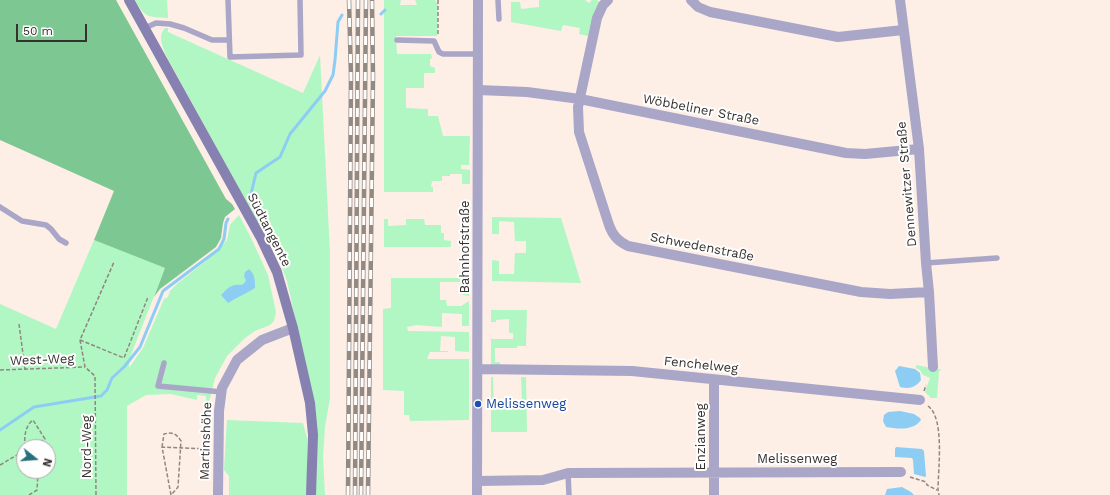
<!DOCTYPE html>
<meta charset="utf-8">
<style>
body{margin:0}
#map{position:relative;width:1110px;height:495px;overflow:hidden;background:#fdeee6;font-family:"Work Sans",sans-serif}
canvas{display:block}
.north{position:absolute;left:16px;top:439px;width:40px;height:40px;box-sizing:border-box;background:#fefefe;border:1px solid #aeacab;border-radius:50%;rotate:107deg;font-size:11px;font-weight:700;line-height:16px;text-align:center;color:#36312e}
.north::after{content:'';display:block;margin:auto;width:14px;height:18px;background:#276f7a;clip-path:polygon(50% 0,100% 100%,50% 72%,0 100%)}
.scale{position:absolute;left:16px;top:24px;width:71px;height:18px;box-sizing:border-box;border:2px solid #36312e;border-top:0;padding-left:5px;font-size:12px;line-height:14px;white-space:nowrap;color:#36312e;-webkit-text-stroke:3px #fefefe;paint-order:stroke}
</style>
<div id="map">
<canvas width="1110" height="495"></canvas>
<div class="north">N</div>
<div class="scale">50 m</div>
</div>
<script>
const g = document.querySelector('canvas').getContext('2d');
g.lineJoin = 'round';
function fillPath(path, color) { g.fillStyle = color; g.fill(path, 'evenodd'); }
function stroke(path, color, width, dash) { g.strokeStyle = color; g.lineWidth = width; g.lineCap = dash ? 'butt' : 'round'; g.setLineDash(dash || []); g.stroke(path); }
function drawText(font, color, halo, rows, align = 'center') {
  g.font = font + ' "Work Sans",sans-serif'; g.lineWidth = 4; g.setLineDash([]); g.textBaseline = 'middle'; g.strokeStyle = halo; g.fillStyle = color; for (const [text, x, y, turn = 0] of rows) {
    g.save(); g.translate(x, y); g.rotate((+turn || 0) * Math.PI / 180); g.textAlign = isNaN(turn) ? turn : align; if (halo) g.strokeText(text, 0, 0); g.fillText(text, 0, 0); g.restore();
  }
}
fillPath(new Path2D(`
 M135,0H167L168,18C148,17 145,18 135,0Z
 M384,0H401L400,5H417L415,0H435L438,5L437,36H396L397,54H431L432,58L430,59V66L435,68V73H424V88H406V108L428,109V116H438L443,136H470L469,165H461V169L470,170V184H462V174H450V176H442V181H432L431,187H433V192H384Z
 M539,0H585L589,3L592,0H597L599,2L591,23L588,36L579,34L580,28L563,25L561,31L511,22V2H520L521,9L539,7Z
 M165,28H168V32L303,93L320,55L330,253V398L325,427L323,457L325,495H316L314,403L287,281L274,245L259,225L169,61C165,52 156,37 165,28Z
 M239,215L251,238L268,275L276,312L274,321L270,325L255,331L245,338L227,356L215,378L209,402H206V396L197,395V400L171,394L146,395L127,406V495H0V304L56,329L94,240L165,268L129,360V368L143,348L164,299L168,297L170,291L178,283L206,261L227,240L230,225ZM24,447H48V471H24Z
 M492,217L561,218L581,283L492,281V260L499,261V274H514L515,253H526V241H515L514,222L499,221V234H492Z
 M384,219H388V226L406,225V219H424L425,225H441V233H444V240L451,241V247H384Z
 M391,278H469V296L460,294V282H440V300H446L447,306H461L469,301V326H462V314L442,313V327L416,325L407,327L408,331L469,332V352L455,351V337L441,336L440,351H448V352H430L427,359H469V420L410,421L409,415H404V391L383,390V309L391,308Z
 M491,310H527L526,346H517V348H495V362H500V366H491V339H513V333H509V319L496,320V322H491Z
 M916,365L942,370L939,371L937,398H931L925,392L930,378L923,375L920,370L916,368Z
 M491,377H493L494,406H511V401H522L521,377H526L527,432H491Z
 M227,420L303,423L307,438V495H229V476L224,470Z`), '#b0f7c3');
fillPath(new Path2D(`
 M0,0H116L226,199L232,204L235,209L225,217L223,223L221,238L216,247L160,289L154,297L165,268L94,240L114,191L0,140Z`), '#7dc793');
fillPath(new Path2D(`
 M249,269C255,274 255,281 255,288C246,294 237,297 228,303L221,295C225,291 229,286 235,285C240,284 243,287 246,280L244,277L245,272Z
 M899,366L915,369L920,373L921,380C915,388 909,389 900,387L895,371Z
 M900,411L914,414L920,418L921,420C913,431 898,429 886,427L883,421L884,415L888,412Z
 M896,447L922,449L924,451L926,476L925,477L914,474L913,460L912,458L895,457V449Z
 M902,487L911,492L914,495H885L887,489Z`), '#8dcdf4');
stroke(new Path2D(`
 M381,14L385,10
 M250,198L256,173L280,157L290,134L325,91L333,75L335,60L338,22L342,15
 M0,430L34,407L101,396L107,390L112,378L124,367L140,347L163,291L219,249L224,239L226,223L228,219`), '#8dcdf4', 3);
stroke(new Path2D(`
 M438,0V36
 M19,324L25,369
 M80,340L124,358L148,297
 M0,370L85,367
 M924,391L926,385
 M928,406C945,418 938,470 938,490L939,495
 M25,447C24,437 25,426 33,420L45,439L31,447
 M162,447L164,434C172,432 176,433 181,441L178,487L171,495
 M0,465L24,451
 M910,477L926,482L927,485L937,490
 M29,495L37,490L38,473L37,471
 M96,495L95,376L85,367L80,340L114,262
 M171,495L162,447L209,449`), '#918782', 1.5, [4, 2]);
stroke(new Path2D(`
 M228,0L230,57L301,55L300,0
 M498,0L499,19
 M145,28L156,23L170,24L184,28L212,40H229
 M397,40L434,41L439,52L443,54H478
 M0,207L22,221L46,225L51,229L59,239L66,243
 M926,263L997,258
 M164,363L158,386L222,392
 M568,473L569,495`), '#a9a6c7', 5.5);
stroke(new Path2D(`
 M608,0L603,5L597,18L578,107L579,132L609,225C613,236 618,241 628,246L861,292L890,294L929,292
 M691,0L698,7L710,12L838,37L903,30
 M900,0L919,149L926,263L929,292L933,367
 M478,90L527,92L580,99L846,153L865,154L919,149
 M478,369L632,371L920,400
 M477,481L543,480L568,473L901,472
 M218,495L219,411L222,388L237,360L262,340L293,328
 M477,495L478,0
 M714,495V380`), '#a9a6c7', 10);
stroke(new Path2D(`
 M129,0L261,238L277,272L293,328L310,403L313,435L311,495`), '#8781b1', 10);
const rail = new Path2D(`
 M348,495L351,77L349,0
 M355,495L358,0
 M361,495L366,0
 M368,495L373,77L372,1`);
stroke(rail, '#928983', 4.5);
stroke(rail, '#fefefe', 3, [9]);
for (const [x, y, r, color] of [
 [478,404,4,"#1a4fb4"]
]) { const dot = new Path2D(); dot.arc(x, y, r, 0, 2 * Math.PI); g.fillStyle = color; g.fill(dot); stroke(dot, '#fefefe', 1.5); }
drawText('13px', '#36312e', '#fefefe', [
 ["Wöbbeliner Straße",701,110,11],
 ["Dennewitzer Straße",907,184,-95],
 ["Südtangente",269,230,63],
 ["Bahnhofstraße",465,247,-90],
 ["Schwedenstraße",702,247,11],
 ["West-Weg",42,360,-2],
 ["Fenchelweg",701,365,6],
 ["Enzianweg",701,437,-90],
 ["Martinshöhe",206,441,-88],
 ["Nord-Weg",87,447,-90],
 ["Melissenweg",797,459]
]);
drawText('13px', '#164399', '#fefefe', [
 ["Melissenweg",486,404]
], 'left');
</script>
